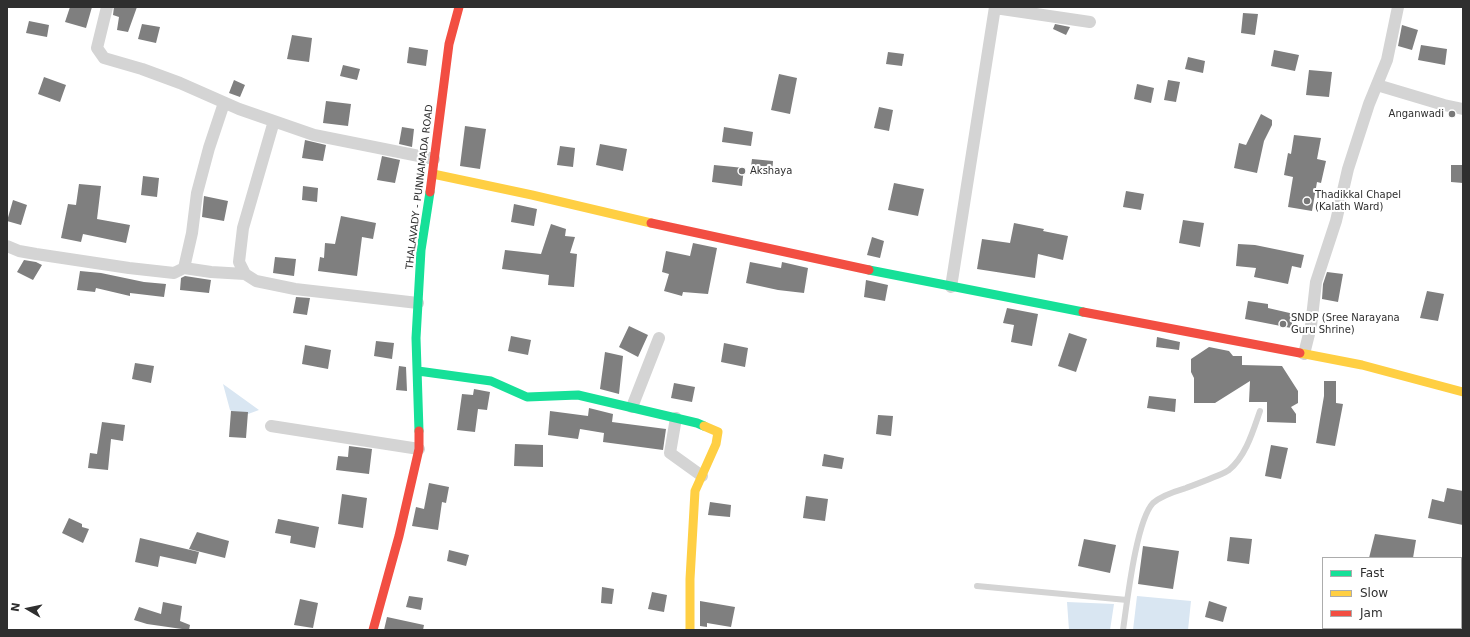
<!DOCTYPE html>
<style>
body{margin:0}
#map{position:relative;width:1470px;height:637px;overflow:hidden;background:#fff;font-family:"DejaVu Sans",sans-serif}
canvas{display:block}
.frame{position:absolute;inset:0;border:8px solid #2f2f2f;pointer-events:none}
.legend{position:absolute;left:1322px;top:557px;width:140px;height:72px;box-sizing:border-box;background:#fff;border:1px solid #acacac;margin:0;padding:5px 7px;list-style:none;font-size:12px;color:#2f2f2f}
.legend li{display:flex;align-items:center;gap:8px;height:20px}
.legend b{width:20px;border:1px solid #acacac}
.north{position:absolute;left:8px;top:589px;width:40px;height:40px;-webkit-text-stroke:3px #fff;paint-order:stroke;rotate:279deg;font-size:11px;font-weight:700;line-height:16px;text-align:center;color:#2f2f2f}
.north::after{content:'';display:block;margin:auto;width:14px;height:18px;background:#2f2f2f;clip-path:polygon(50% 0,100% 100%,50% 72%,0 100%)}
</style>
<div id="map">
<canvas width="1470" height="637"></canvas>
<div class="frame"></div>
<ul class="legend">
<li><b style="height:5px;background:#16e098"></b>Fast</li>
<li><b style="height:5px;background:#ffcf43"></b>Slow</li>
<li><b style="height:5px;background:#f24e42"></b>Jam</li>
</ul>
<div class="north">N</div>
</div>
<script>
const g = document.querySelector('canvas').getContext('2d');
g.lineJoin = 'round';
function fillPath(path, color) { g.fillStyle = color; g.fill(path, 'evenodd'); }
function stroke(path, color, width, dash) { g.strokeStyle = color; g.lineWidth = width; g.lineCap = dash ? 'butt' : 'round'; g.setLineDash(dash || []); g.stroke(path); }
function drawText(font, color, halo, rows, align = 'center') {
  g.font = font + ' "DejaVu Sans",sans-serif'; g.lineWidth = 4; g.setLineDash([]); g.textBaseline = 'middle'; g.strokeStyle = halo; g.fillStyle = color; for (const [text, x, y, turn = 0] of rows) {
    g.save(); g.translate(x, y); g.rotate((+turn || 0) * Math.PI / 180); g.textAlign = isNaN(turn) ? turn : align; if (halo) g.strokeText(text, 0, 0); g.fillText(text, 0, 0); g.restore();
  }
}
fillPath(new Path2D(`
 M223,384L259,410L240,417L230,410Z
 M1137,596L1191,601L1188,630H1133Z
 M1067,602L1114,604L1110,630H1069Z`), '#d9e6f2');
fillPath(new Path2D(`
 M70,7H92L86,28L65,22Z
 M114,7H137L128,32L117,30L119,17L113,15Z
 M1243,13L1258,14L1255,35L1241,33Z
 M29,21L49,25L47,37L26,33Z
 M142,24L160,27L156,43L138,39Z
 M1055,24L1070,27L1066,35L1053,29Z
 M1402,25L1418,30L1412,50L1398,46Z
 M292,35L312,38L309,62L287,59Z
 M1421,45L1447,49L1445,65L1418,60Z
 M409,47L428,50L426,66L407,63Z
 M1274,50L1299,55L1295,71L1271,66Z
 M888,52L904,54L902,66L886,64Z
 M1188,57L1205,61L1203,73L1185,69Z
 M343,65L360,69L357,80L340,76Z
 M1309,70L1332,72L1329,97L1306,95Z
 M779,74L797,78L790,114L771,110Z
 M44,77L66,85L60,102L38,94Z
 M234,80L245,85L240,97L229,93Z
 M1168,80L1180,82L1176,102L1164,100Z
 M1137,84L1154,88L1151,103L1134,99Z
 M326,101L351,104L348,126L323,123Z
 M879,107L893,110L889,131L874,128Z
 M1261,114L1272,120V125L1264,141L1257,173L1234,168L1239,143L1246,145Z
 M465,126L486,129L480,169L460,166Z
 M402,127L414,129L412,147L399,144Z
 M724,127L753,132L751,146L722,142Z
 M1294,135L1321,138L1317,159L1326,161L1321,183L1317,182L1312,211L1288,207L1293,177L1284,175L1288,153L1291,154Z
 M305,140L326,145L323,161L302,158Z
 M600,144L627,149L623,171L596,165Z
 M560,146L575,148L573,167L557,165Z
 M382,156L400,160L395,183L377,180Z
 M752,159L773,161L772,176L750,174Z
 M714,165L744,168L742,186L712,182Z
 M1451,165H1463V183L1451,182Z
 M143,176L159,178L157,197L141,195Z
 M894,183L924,189L918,216L888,210Z
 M79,184L101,186L97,219L130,225L126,243L83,234L81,242L61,238L68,204L76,205Z
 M303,186L318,188L317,202L302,200Z
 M1126,191L1144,194L1141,210L1123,207Z
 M204,196L228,201L224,221L202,217Z
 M13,200L27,205L21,225L7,221Z
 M514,204L537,209L534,226L511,222Z
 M341,216L376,223L373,239L362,237L357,276L318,271L320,257L324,258L325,243L335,244Z
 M1183,220L1204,223L1200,247L1179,243Z
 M1014,223L1044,229L1043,231L1068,236L1063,260L1038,254L1035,278L977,269L982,239L1010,243Z
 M551,224L566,229L565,236L575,237L570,253L577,254L574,287L548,285L549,275L502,269L505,250L541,254Z
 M872,237L884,241L880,258L867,255Z
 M693,243L717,248L708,294L683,292L682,296L664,291L669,274L662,272L666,251L690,256Z
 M1238,244L1255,245L1304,255L1301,268L1292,266L1288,284L1254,277L1256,268L1236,266Z
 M275,257L296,259L294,276L273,273Z
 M24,260L36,262L42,265L33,280L17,272Z
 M750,262L781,268L782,262L808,268L804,293L778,290L746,283Z
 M80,271L101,273L144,282L166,284L164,297L130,293V296L96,288L95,292L77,290Z
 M1327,272L1343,274L1338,302L1322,299L1323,284Z
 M185,276L211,280L209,293L180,290L181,278Z
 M866,280L888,285L885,301L864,297Z
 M1427,291L1444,294L1438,321L1420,318Z
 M296,297L310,298L307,315L293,313Z
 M1248,301L1268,304V308L1294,314L1291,328L1245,319Z
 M1007,308L1038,314L1032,346L1011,342L1014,325L1003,323Z
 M629,326L648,335L638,357L619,347Z
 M1069,333L1087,339L1076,372L1058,366Z
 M511,336L531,340L528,355L508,351Z
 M1157,337L1180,342L1179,350L1156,347Z
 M376,341L394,343L392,359L374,356Z
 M724,343L748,348L745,367L721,362Z
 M305,345L331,350L328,369L302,364Z
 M1209,347L1229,351L1233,356H1242V365L1282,366L1298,391V403L1291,407L1296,414V423L1267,422V402H1249L1250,381L1215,403H1194V378L1191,372V359Z
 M605,352L623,356L619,394L600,389Z
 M135,363L154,366L151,383L132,379Z
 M399,366L406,367L407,391L396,390Z
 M1324,381H1336V403L1343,404L1335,446L1316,443L1324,396Z
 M674,383L695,387L692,402L671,398Z
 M474,389L490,392L487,410L478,409L475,432L457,430L462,394L473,395Z
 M1149,396L1176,399L1175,412L1147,408Z
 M589,408L613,414L612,422L666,429L663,450L603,442L604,433L580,429L578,439L548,435L550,411L588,416Z
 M231,411L248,412L246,438L229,437Z
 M878,415L893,416L891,436L876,434Z
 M102,422L125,425L123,441L111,439L108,470L88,468L90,453L97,454Z
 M515,444L543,445V467L514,466Z
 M1271,445L1288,448L1281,479L1265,476Z
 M349,446L372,449L369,474L336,470L338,456L348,457Z
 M824,454L844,458L842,469L822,466Z
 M429,483L449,487L446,503L442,502L438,530L412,526L416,507L424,509Z
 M1447,488L1463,491V525L1428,518L1432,499L1444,502Z
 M342,494L367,498L363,528L338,524Z
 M806,496L828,499L825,521L803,518Z
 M710,502L731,505L730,517L708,515Z
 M69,518L82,524V527L89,529L83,543L62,533Z
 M278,519L319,527L315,548L290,543L291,536L275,533Z
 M197,532L229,541L225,558L189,549Z
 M1375,534L1416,540L1413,558H1369Z
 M1230,537L1252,539L1249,564L1227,561Z
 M140,538L199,552L196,564L160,556L158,567L135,562Z
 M1084,539L1116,545L1110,573L1078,566Z
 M1143,546L1179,551L1173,589L1138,584Z
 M449,550L469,555L466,566L447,561Z
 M602,587L614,589L612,604L601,603Z
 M652,592L667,595L664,612L648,609Z
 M409,596L423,598L421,610L406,607Z
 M300,599L318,603L313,628L294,625Z
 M700,601L735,607L731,627L707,623V627L700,626Z
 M1209,601L1227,607L1223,622L1205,617Z
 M163,602L182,606L180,621L190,625L189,630L147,624L134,620L139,607L161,614Z
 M387,617L424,625L423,630H384Z`), '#7f7f7f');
stroke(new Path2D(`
 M977,586L1127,600
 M1123,630C1127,603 1136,521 1153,503C1162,495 1176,491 1186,488C1196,484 1222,475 1229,470C1246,456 1253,431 1260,411`), '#d4d4d4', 6);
stroke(new Path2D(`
 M107,7L97,48L104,58L142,69L180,83L239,109L314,135L434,159
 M995,8L1090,22
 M1377,85L1444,105L1463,109
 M274,121L243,228L239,262L245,274L256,281L295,289L418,303
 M7,246L19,251L36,254L129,268L174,273L184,268L211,272L245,274
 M184,268L192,233L197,193L209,148L224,103
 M951,287L995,7
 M1304,354L1311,326L1316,282L1336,221L1348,169L1369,104L1387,60L1398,7
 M632,407L659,338
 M676,418L670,453L702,476
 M271,426L419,449
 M1461,617H1463`), '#d4d4d4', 12);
stroke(new Path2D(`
 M869,270L1083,312
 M418,371L491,381L527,397L578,395L697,423L704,426
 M419,431L416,338L421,250L430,192`), '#16e098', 9);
stroke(new Path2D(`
 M433,174L532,195L651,223
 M1300,353L1362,365L1463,392
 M690,630V579L695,491L716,444L718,432L704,426`), '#ffcf43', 9);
stroke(new Path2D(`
 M430,192L449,44L459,7
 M651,223L869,270
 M1083,312L1300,353
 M373,630L399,536L419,449V431`), '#f24e42', 9);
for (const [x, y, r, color] of [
 [1452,114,4,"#787878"],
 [742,171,4,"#787878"],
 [1307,201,4,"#787878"],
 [1283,324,4,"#787878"]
]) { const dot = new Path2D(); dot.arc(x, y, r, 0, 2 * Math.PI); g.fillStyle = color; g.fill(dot); stroke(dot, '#fff', 1.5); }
drawText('10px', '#2f2f2f', '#fff', [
 ["Anganwadi",1444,114,"right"],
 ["Akshaya",750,171],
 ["Thadikkal Chapel",1315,195],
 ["(Kalath Ward)",1315,207],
 ["SNDP (Sree Narayana",1291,318],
 ["Guru Shrine)",1291,330]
], 'left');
drawText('10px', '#2f2f2f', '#fff', [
 ["THALAVADY - PUNNAMADA ROAD",420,187,-83]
]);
</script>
